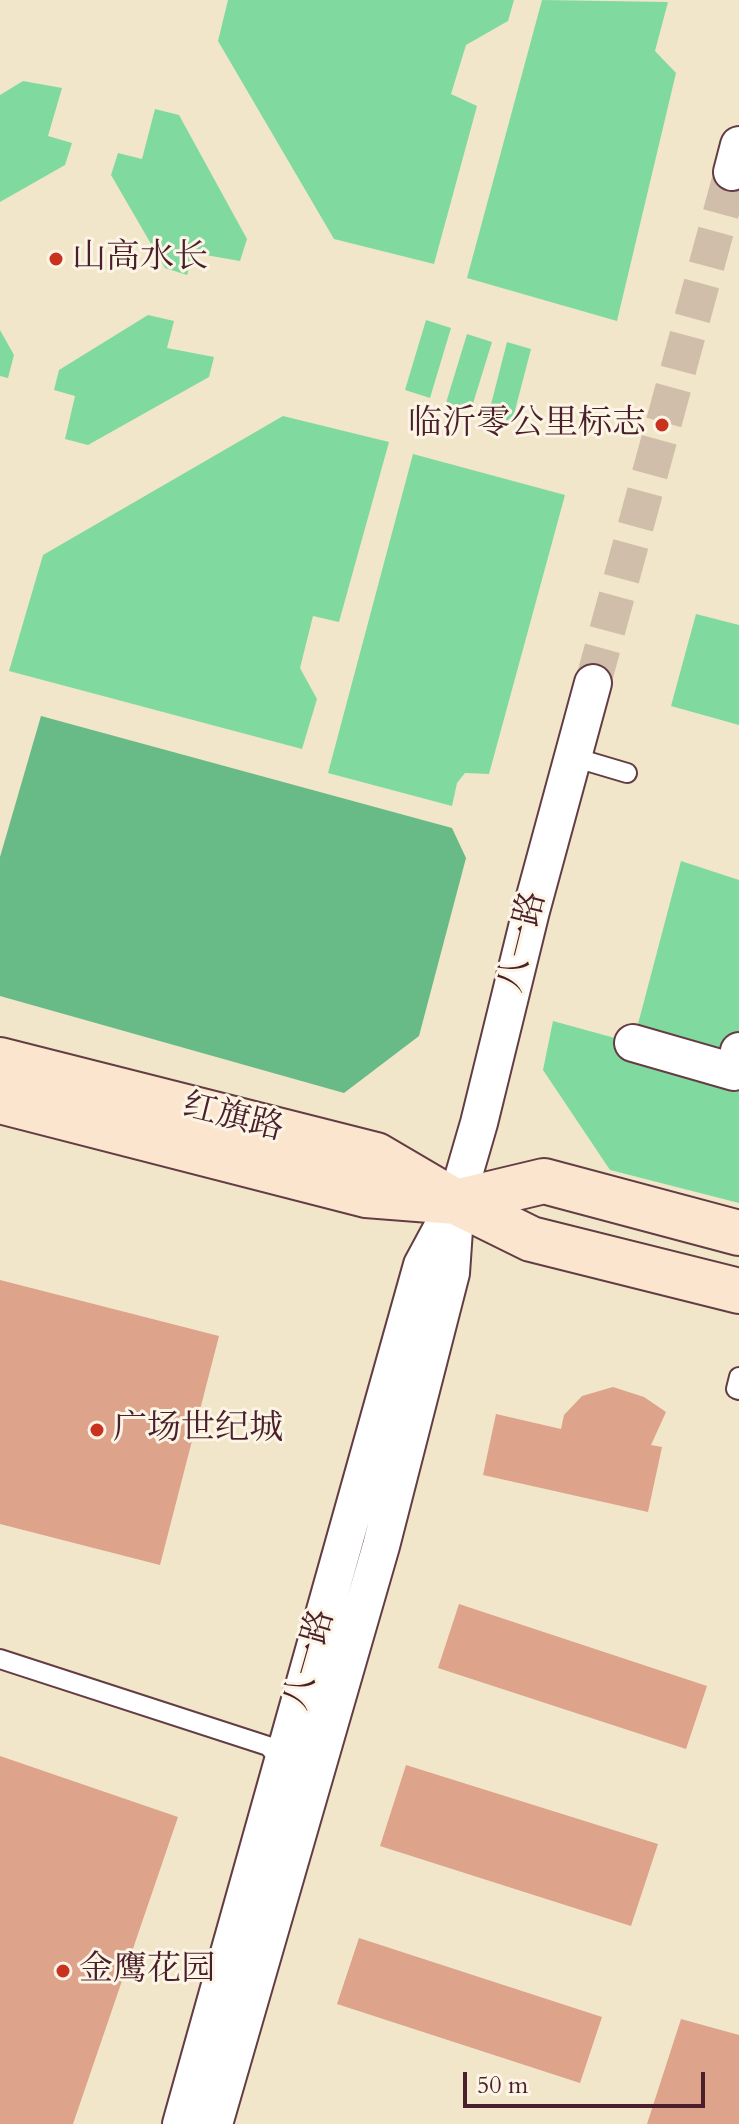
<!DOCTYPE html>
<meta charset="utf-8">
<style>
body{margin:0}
#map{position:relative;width:739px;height:2124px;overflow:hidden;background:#f1e6ca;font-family:Cardo,serif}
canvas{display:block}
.scale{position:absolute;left:463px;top:2072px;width:242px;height:36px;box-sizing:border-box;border:4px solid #4a1f2b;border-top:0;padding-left:10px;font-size:24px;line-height:28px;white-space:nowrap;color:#4a1f2b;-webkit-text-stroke:6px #fcf5e5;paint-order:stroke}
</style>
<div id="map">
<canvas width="739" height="2124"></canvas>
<div class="scale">50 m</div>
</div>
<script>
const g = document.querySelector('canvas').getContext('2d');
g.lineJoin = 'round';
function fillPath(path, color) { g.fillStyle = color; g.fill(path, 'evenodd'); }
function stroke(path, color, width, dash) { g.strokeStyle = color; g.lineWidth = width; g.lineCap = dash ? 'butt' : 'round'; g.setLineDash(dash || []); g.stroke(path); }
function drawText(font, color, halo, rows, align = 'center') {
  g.font = font + ' Cardo,"Noto Serif SC",serif'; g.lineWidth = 6; g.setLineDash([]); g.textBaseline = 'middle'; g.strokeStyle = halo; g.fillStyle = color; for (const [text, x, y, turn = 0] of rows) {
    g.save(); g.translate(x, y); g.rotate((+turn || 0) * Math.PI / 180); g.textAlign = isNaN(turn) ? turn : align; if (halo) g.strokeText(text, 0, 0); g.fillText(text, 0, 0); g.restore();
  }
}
fillPath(new Path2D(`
 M228,0H514L508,21L466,45L451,94L477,106L434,264L334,239L218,41Z
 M542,0L668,2L655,51L676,73L617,321L467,278Z
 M23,81L62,88L48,136L72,143L65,165L0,202V95Z
 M155,109L179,115L247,239L240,261L194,253L187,275L165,268L111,175L118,153L142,159Z
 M148,315L174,321L167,348L214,357L209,377L88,445L65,439L75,396L54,390L59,370Z
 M426,320L451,328L430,398L405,390Z
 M0,330L14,355L8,378L0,376Z
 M467,334L492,342L471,410L446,403Z
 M507,342L531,349L512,422L488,416Z
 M283,416L389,442L339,622L313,616L300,668L317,699L302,749L9,671L43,555Z
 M413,454L565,495L489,774L465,773L457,783L452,806L328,773Z
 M696,614L739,625V725L671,706Z
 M681,861L739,880V1203L610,1170L543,1070L553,1021L633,1043Z`), '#80daa0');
fillPath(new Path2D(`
 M41,716L452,828L466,858L419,1036L344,1093L0,996V857Z`), '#68ba86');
fillPath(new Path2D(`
 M0,1280L219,1336L160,1565L0,1524Z
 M613,1387L644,1397L666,1412L651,1445L662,1447L648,1512L483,1475L496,1414L561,1429L564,1415L582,1396Z
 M459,1604L707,1686L686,1749L438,1668Z
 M0,1756L178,1817L73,2124H0Z
 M406,1765L658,1844L631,1926L380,1846Z
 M359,1938L602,2017L580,2083L337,2004Z
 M681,2019L739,2035V2124H647Z`), '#dea38b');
stroke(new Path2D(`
 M593,683L732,172`), '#d0beaa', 36, [36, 18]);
const lane = new Path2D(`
 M573,757L627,773
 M739,1377L736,1389L739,1390
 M0,1659L268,1746L284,1763`);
const street = new Path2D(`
 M732,172L739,145
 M633,1043L734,1072L739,1051
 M181,2124L422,1265L456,1202L479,1123L531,911L593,683
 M214,2124L381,1546L451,1273L455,1215`);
const secondary = new Path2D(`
 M0,1060L376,1155L456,1202L531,1239L739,1291
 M0,1101L366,1195L456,1202L544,1181L739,1233`);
stroke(lane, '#633d43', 22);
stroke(street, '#633d43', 40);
stroke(secondary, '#633d43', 48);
stroke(lane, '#fff', 18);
stroke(street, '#fff', 36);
stroke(secondary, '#fbe5cf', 44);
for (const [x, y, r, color] of [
 [56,259,8,"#c8321e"],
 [662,425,8,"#c8321e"],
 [97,1430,8,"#c8321e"],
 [63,1971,8,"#c8321e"]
]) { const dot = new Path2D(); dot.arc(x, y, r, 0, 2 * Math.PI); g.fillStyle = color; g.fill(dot); stroke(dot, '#fcf5e5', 3); }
drawText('34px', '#4a1f2b', '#fcf5e5', [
 ["山高水长",72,259],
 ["临沂零公里标志",646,425,"right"],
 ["广场世纪城",113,1430],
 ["金鹰花园",79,1971]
], 'left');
drawText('34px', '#4a1f2b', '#fcf5e5', [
 ["八一路",524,942,-76],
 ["红旗路",233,1119,14],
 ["八一路",311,1660,-74]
]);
</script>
